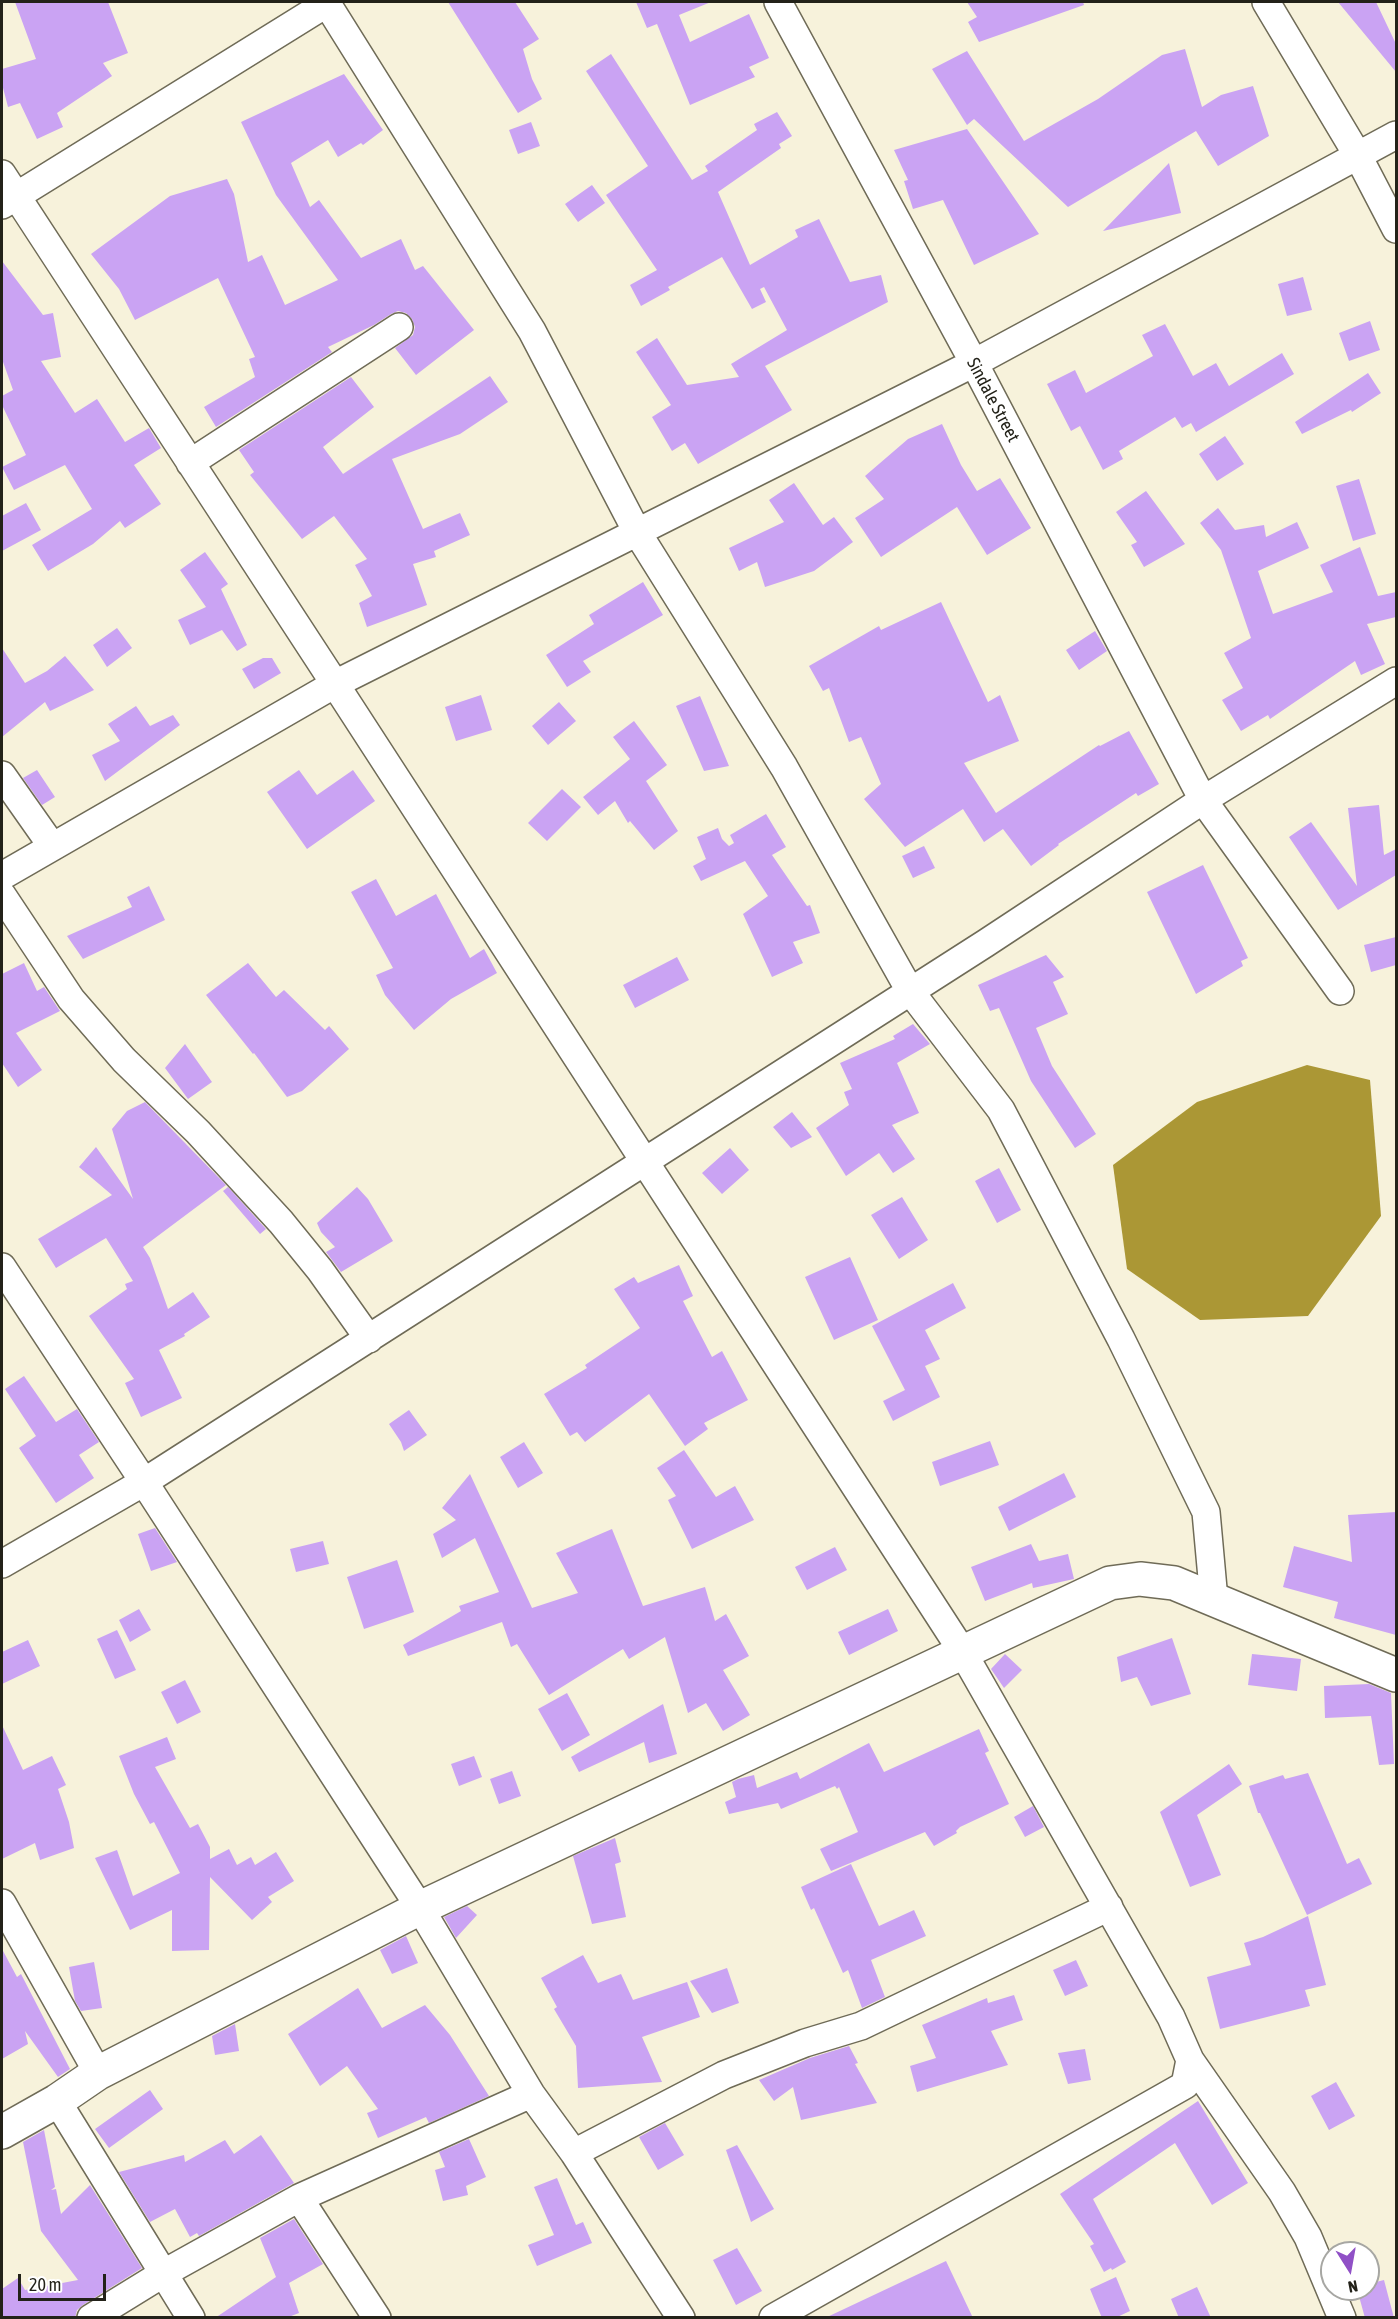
<!DOCTYPE html>
<style>
body{margin:0}
#map{position:relative;width:1398px;height:2319px;overflow:hidden;background:#f7f2db;font-family:"Asap Condensed",sans-serif}
canvas{display:block}
.frame{position:absolute;inset:0;border:3px solid #232219;pointer-events:none}
.north{position:absolute;left:1320px;top:2241px;width:60px;height:60px;box-sizing:border-box;background:#fff;border:2px solid #a7a7a3;border-radius:50%;rotate:169deg;font-size:16px;font-weight:700;line-height:24px;text-align:center;color:#232219}
.north::after{content:'';display:block;margin:auto;width:21px;height:27px;background:#9050c6;clip-path:polygon(50% 0,100% 100%,50% 72%,0 100%)}
.scale{position:absolute;left:18px;top:2274px;width:88px;height:27px;box-sizing:border-box;border:3px solid #232219;border-top:0;padding-left:8px;font-size:18px;line-height:21px;white-space:nowrap;color:#232219;-webkit-text-stroke:4px #fff;paint-order:stroke}
</style>
<div id="map">
<canvas width="1398" height="2319"></canvas>
<div class="frame"></div>
<div class="north">N</div>
<div class="scale">20 m</div>
</div>
<script>
const g = document.querySelector('canvas').getContext('2d');
g.lineJoin = 'round';
function fillPath(path, color) { g.fillStyle = color; g.fill(path, 'evenodd'); }
function stroke(path, color, width, dash) { g.strokeStyle = color; g.lineWidth = width; g.lineCap = dash ? 'butt' : 'round'; g.setLineDash(dash || []); g.stroke(path); }
function drawText(font, color, halo, rows, align = 'center') {
  g.font = font + ' "Asap Condensed",sans-serif'; g.lineWidth = 4.5; g.setLineDash([]); g.textBaseline = 'middle'; g.strokeStyle = halo; g.fillStyle = color; for (const [text, x, y, turn = 0] of rows) {
    g.save(); g.translate(x, y); g.rotate((+turn || 0) * Math.PI / 180); g.textAlign = isNaN(turn) ? turn : align; if (halo) g.strokeText(text, 0, 0); g.fillText(text, 0, 0); g.restore();
  }
}
fillPath(new Path2D(`
 M1307,1065L1370,1080L1381,1216L1308,1316L1200,1320L1127,1269L1113,1165L1197,1102Z`), '#ab9735');
fillPath(new Path2D(`
 M15,2H108L128,53L103,63L112,76L57,113L63,127L37,139L20,103L8,107L2,84V69L36,59Z
 M448,2H515L539,39L523,49L532,79L542,99L518,113Z
 M636,2H711L679,15L690,42L749,14L769,58L749,67L755,77L690,105L657,24L647,28Z
 M967,2H1083L1084,5L979,42L968,22L977,17Z
 M1338,2H1376L1396,44V72Z
 M1185,49L1202,107L1221,95L1253,86L1269,136L1218,166L1196,131L1068,207L974,119L967,125L932,69L967,51L1024,141L1098,99L1162,55Z
 M611,54L692,180L708,171L705,166L757,130L754,124L777,112L792,136L779,144L781,148L718,192L750,265L798,237L795,230L819,219L850,282L881,275L888,302L765,366L792,410L698,464L685,443L672,451L652,417L671,405L636,352L657,338L687,385L739,377L731,364L787,330L764,287L760,289L766,302L752,309L722,257L668,287L670,290L641,306L630,285L657,270L606,195L648,166L586,71Z
 M344,74L383,130L363,145L361,143L338,157L328,140L291,163L310,207L319,200L361,258L401,239L415,270L423,266L474,330L416,375L395,348L413,335L415,327L412,319L406,313L398,311L391,314L374,325L328,347L332,352L216,427L204,407L255,377L249,359L255,357L218,278L135,320L119,289L91,254L170,196L227,179L234,194L248,262L262,255L285,305L338,280L276,195L241,122Z
 M531,122L540,146L518,154L509,130Z
 M967,129L1039,234L974,265L943,200L913,209L904,181L908,180L894,150Z
 M1169,163L1181,213L1103,231Z
 M592,185L605,203L578,222L565,204Z
 M2,261L43,315L53,313L61,357L41,361L75,413L97,399L125,442L149,428L161,448L134,465L161,504L125,528L120,521L93,544L48,571L32,545L92,509L65,465L14,490L2,467L26,455L2,405V396L13,390L2,359Z
 M1303,277L1312,310L1287,316L1278,284Z
 M1370,321L1380,350L1349,361L1339,333Z
 M1165,324L1193,376L1216,363L1229,386L1282,353L1294,374L1196,432L1191,423L1182,428L1175,417L1119,451L1123,459L1103,470L1080,426L1071,431L1047,384L1075,370L1086,393L1153,356L1142,335Z
 M1368,373L1381,393L1352,412L1351,410L1302,434L1295,422Z
 M490,376L508,402L460,434L392,459L423,529L460,513L470,535L434,551L436,557L413,564L427,605L367,627L359,603L372,596L355,565L367,559L334,516L302,539L250,475L254,472L239,450L351,377L374,407L323,447L343,474Z
 M942,424L961,465L977,491L1000,478L1031,528L987,555L957,507L881,557L855,518L884,499L865,476L908,439Z
 M1225,436L1244,464L1217,481L1199,454Z
 M1359,479L1376,534L1353,541L1336,486Z
 M794,483L823,525L834,517L853,542L814,571L765,587L757,562L739,571L729,548L784,522L769,500Z
 M1146,491L1185,544L1144,567L1131,545L1137,542L1116,512Z
 M26,503L41,530L2,551V516Z
 M1218,508L1235,530L1264,525L1266,537L1297,522L1309,548L1258,571L1273,614L1333,592L1320,565L1360,547L1378,596L1396,592V617L1367,624L1385,664L1361,675L1355,661L1270,719L1268,715L1241,731L1222,700L1243,688L1224,653L1251,638L1221,550L1200,523Z
 M205,552L228,584L221,589L247,645L237,651L222,630L190,645L178,620L206,607L180,570Z
 M643,582L663,615L583,661L591,672L567,687L546,655L594,624L589,615Z
 M941,602L988,702L1000,695L1019,741L964,763L996,813L1099,745L1100,746L1129,731L1159,784L1138,796L1136,793L1058,844L1059,845L1031,866L1003,829L984,842L963,809L905,847L864,799L881,784L861,737L849,742L829,688L823,691L809,666L879,626L881,630Z
 M117,628L132,648L107,667L93,645Z
 M1095,631L1107,651L1079,670L1066,650Z
 M2,648L25,683L47,671L65,656L94,690L50,711L45,702L2,737Z
 M263,658H272L281,673L254,689L242,669Z
 M481,695L492,730L456,741L445,707Z
 M700,696L729,766L704,771L676,706Z
 M559,702L576,721L548,745L532,726Z
 M136,706L150,726L173,715L180,725L105,781L92,755L120,741L108,724Z
 M634,721L667,765L646,781L678,831L654,850L630,821L628,823L615,801L598,815L583,797L630,759L613,737Z
 M37,770L55,797L42,805L23,778Z
 M299,770L317,795L353,770L375,801L307,849L267,792Z
 M562,789L581,807L547,841L528,823Z
 M1379,805L1384,855L1396,849V875L1338,910L1289,837L1311,822L1357,886L1348,808Z
 M766,814L786,847L772,855L807,906L810,905L820,933L793,942L803,963L772,977L743,914L768,896L745,861L701,881L693,866L706,859L697,837L718,828L722,839L729,846L734,843L730,835Z
 M924,846L935,868L913,878L902,856Z
 M1203,865L1248,958L1241,961L1243,966L1196,994L1147,892Z
 M376,879L396,916L436,894L470,958L484,949L497,973L451,999L414,1030L385,995L376,975L393,968L351,892Z
 M149,886L165,920L83,959L67,936L132,907L127,897Z
 M1396,937V965L1371,972L1364,945Z
 M1046,955L1064,977L1053,982L1068,1014L1036,1028L1052,1066L1096,1134L1075,1148L1031,1081L999,1008L990,1011L978,985Z
 M677,957L689,980L635,1008L623,985Z
 M24,963L37,991L44,987L60,1011L16,1033L42,1070L18,1087L2,1063V974Z
 M248,963L276,997L284,990L325,1030L329,1026L349,1049L302,1091L287,1097L254,1053L253,1054L206,995Z
 M913,1024L930,1044L897,1063L919,1113L892,1125L915,1159L893,1173L879,1153L846,1176L816,1128L849,1105L844,1092L852,1089L840,1063L895,1039L893,1036Z
 M185,1044L212,1082L188,1099L165,1068Z
 M145,1102L226,1185L143,1247L150,1258L168,1309L193,1292L210,1317L184,1334L185,1336L159,1350L182,1398L141,1417L125,1383L134,1379L89,1316L127,1289L125,1284L133,1281L106,1238L56,1268L38,1239L112,1195L79,1167L96,1147L133,1199L112,1129L127,1111Z
 M792,1112L812,1137L791,1148L773,1127Z
 M730,1148L749,1170L722,1194L702,1173Z
 M999,1168L1021,1210L997,1223L975,1181Z
 M228,1187L266,1229L260,1234L223,1191Z
 M357,1187L368,1199L393,1241L341,1272L326,1252L335,1247L321,1232L317,1223Z
 M902,1197L928,1240L899,1259L871,1215Z
 M850,1257L878,1320L834,1340L805,1277Z
 M679,1265L693,1296L683,1301L712,1357L722,1351L748,1400L704,1423L708,1429L685,1446L649,1394L585,1442L577,1432L570,1436L544,1394L587,1368L585,1365L640,1328L614,1289L634,1277L638,1283Z
 M953,1283L966,1308L925,1330L940,1359L925,1366L940,1397L893,1421L883,1401L905,1390L872,1326Z
 M24,1376L56,1422L77,1409L99,1442L79,1455L94,1478L56,1503L19,1448L36,1436L5,1389Z
 M409,1410L427,1435L404,1451L401,1442L389,1424Z
 M990,1441L999,1465L940,1486L932,1462Z
 M524,1442L543,1473L518,1488L500,1457Z
 M684,1450L716,1497L735,1486L754,1520L692,1549L668,1500L676,1496L657,1468Z
 M1064,1473L1076,1497L1009,1531L998,1507Z
 M470,1474L532,1608L578,1593L556,1553L612,1529L643,1606L705,1587L715,1621L726,1614L749,1656L723,1670L750,1715L723,1731L706,1703L688,1713L665,1637L629,1659L623,1649L549,1695L517,1644L511,1647L502,1622L408,1656L403,1645L461,1611L459,1606L499,1592L475,1538L442,1558L433,1534L456,1520L442,1508Z
 M1396,1512V1635L1334,1618L1338,1602L1283,1587L1294,1546L1352,1562L1348,1515Z
 M155,1528L177,1562L151,1571L138,1534Z
 M323,1541L329,1564L296,1572L290,1549Z
 M1031,1544L1039,1561L1068,1554L1074,1579L1033,1588L1032,1583L985,1601L971,1567Z
 M835,1547L847,1570L807,1590L795,1567Z
 M397,1560L414,1612L364,1629L347,1577Z
 M139,1609L151,1630L130,1642L119,1620Z
 M888,1609L898,1631L849,1655L838,1632Z
 M117,1630L136,1670L115,1679L97,1639Z
 M1172,1638L1191,1694L1151,1706L1137,1677L1121,1682L1117,1657Z
 M28,1640L40,1666L2,1684V1652Z
 M1005,1654L1022,1670L1004,1688L991,1669Z
 M1252,1654L1301,1659L1297,1691L1248,1685Z
 M185,1680L201,1712L177,1724L161,1692Z
 M1369,1684L1391,1693L1394,1764L1379,1765L1371,1716L1325,1718L1324,1686Z
 M567,1693L590,1735L562,1751L538,1709Z
 M663,1704L677,1754L649,1763L644,1742L579,1772L571,1757Z
 M2,1725L23,1770L52,1756L66,1785L58,1789L69,1822L74,1848L40,1860L35,1843L2,1859Z
 M979,1729L989,1751L985,1753L1009,1804L960,1827L956,1831L957,1833L934,1846L925,1832L831,1871L820,1849L858,1832L839,1787L837,1789L835,1786L781,1809L778,1803L729,1814L725,1802L736,1797L732,1782L738,1779L754,1775L757,1788L797,1772L800,1779L869,1743L884,1772Z
 M167,1737L176,1759L155,1767L190,1828L198,1824L210,1847V1859L229,1849L237,1865L251,1857L255,1865L276,1852L294,1881L268,1897L272,1902L252,1920L210,1877L209,1950L172,1951V1910L130,1930L95,1858L117,1850L133,1896L180,1873L154,1822L150,1824L134,1794L119,1756Z
 M474,1756L482,1777L459,1786L451,1764Z
 M1229,1764L1242,1784L1197,1815L1221,1875L1190,1887L1160,1812Z
 M512,1771L521,1796L499,1804L490,1779Z
 M1308,1773L1347,1864L1359,1858L1372,1884L1307,1915L1260,1813H1258L1249,1786L1283,1775L1285,1779Z
 M1033,1806L1044,1827L1025,1837L1014,1817Z
 M615,1838L621,1862L615,1864L626,1917L592,1924L573,1856Z
 M851,1864L879,1926L914,1910L926,1936L871,1960L885,1997L862,2008L848,1970L843,1973L814,1908L811,1910L801,1887Z
 M467,1906L477,1915L456,1938L444,1917Z
 M1308,1916L1326,1985L1305,1990L1310,2006L1220,2029L1207,1977L1251,1965L1244,1943L1263,1937Z
 M406,1936L418,1963L392,1974L380,1950Z
 M2,1949L17,1977L21,1974L70,2069L58,2077L25,2031L28,2044L2,2059Z
 M583,1955L598,1983L621,1974L633,2000L687,1982L700,2017L642,2037L662,2082L578,2088L576,2046L554,2009L557,2007L541,1978Z
 M1076,1960L1088,1986L1065,1996L1053,1970Z
 M94,1962L102,2008L81,2011L75,2001L69,1967Z
 M727,1968L739,2003L712,2013L690,1981Z
 M358,1988L382,2028L425,2005L450,2035L489,2096L429,2123L426,2117L378,2138L367,2113L378,2109L347,2066L320,2086L288,2034Z
 M1014,1995L1023,2020L991,2031L1008,2065L917,2092L910,2066L936,2058L922,2025L987,1998L988,2003Z
 M235,2024L239,2051L215,2055L212,2036Z
 M849,2046L858,2063L855,2064L877,2103L801,2120L793,2087L774,2101L759,2080L810,2058Z
 M1085,2049L1091,2080L1068,2084L1058,2053Z
 M1336,2082L1355,2116L1329,2130L1311,2096Z
 M150,2090L163,2109L109,2148L95,2129Z
 M1198,2101L1248,2183L1212,2205L1175,2143L1093,2199L1126,2262L1112,2270L1111,2268L1104,2272L1090,2246L1094,2244L1060,2194Z
 M665,2123L684,2155L658,2170L639,2137Z
 M44,2130L55,2187L51,2190L56,2189L61,2214L90,2185L142,2268L83,2305L77,2310L75,2318H2V2289L18,2278L25,2290L78,2280L41,2231L23,2142Z
 M261,2135L294,2183L199,2236L197,2233L190,2237L175,2209L150,2222L119,2172L184,2155L185,2162L225,2140L234,2154Z
 M469,2139L486,2177L466,2186L468,2195L443,2201L435,2170L445,2167L439,2152Z
 M737,2145L774,2209L751,2222L726,2150Z
 M557,2178L576,2225L583,2222L592,2243L537,2266L528,2245L554,2235L534,2187Z
 M294,2219L323,2264L289,2283L299,2313L286,2318H215L276,2277L260,2238Z
 M737,2248L762,2291L736,2305L713,2260Z
 M946,2261L973,2318H825Z
 M1116,2277L1130,2311L1115,2318H1102L1090,2289Z
 M1384,2280L1394,2318H1365L1357,2289H1368V2284Z
 M1197,2287L1211,2318H1179L1171,2299Z`), '#caa3f3');
const minor = new Path2D(`
 M326,2L532,331L637,532L784,767L910,991L1001,1110L1121,1339L1206,1512L1214,1600
 M778,2L974,363L1203,800L1340,991
 M1266,2L1358,156L1396,229
 M2,174L335,684L962,1651L1171,2017L1190,2060L1185,2085L773,2318
 M2,205L329,2
 M190,463L399,327
 M2,775L52,846
 M2,876L335,684L974,363L1396,135
 M2,895L71,999L124,1060L198,1132L281,1222L320,1270L369,1339
 M2,1267L144,1482L420,1908L531,2094L574,2153L681,2318
 M2,1564L144,1482L986,943L1203,800L1396,681
 M2,1903L98,2073
 M1190,2060L1282,2192L1308,2237L1342,2318
 M57,2101L191,2318
 M574,2153L724,2075L805,2043L861,2026L1109,1907
 M299,2198L377,2318
 M91,2318L164,2273L299,2198L531,2094`);
const tertiary = new Path2D(`
 M2,2132L57,2101L98,2073L420,1908L1110,1583L1140,1579L1174,1583L1396,1675`);
stroke(minor, '#6f6b57', 30);
stroke(tertiary, '#6f6b57', 36);
stroke(minor, '#fff', 27);
stroke(tertiary, '#fff', 33);
drawText('18px', '#232219', '#fff', [
 ["Sindale Street",993,400,62]
]);
</script>
